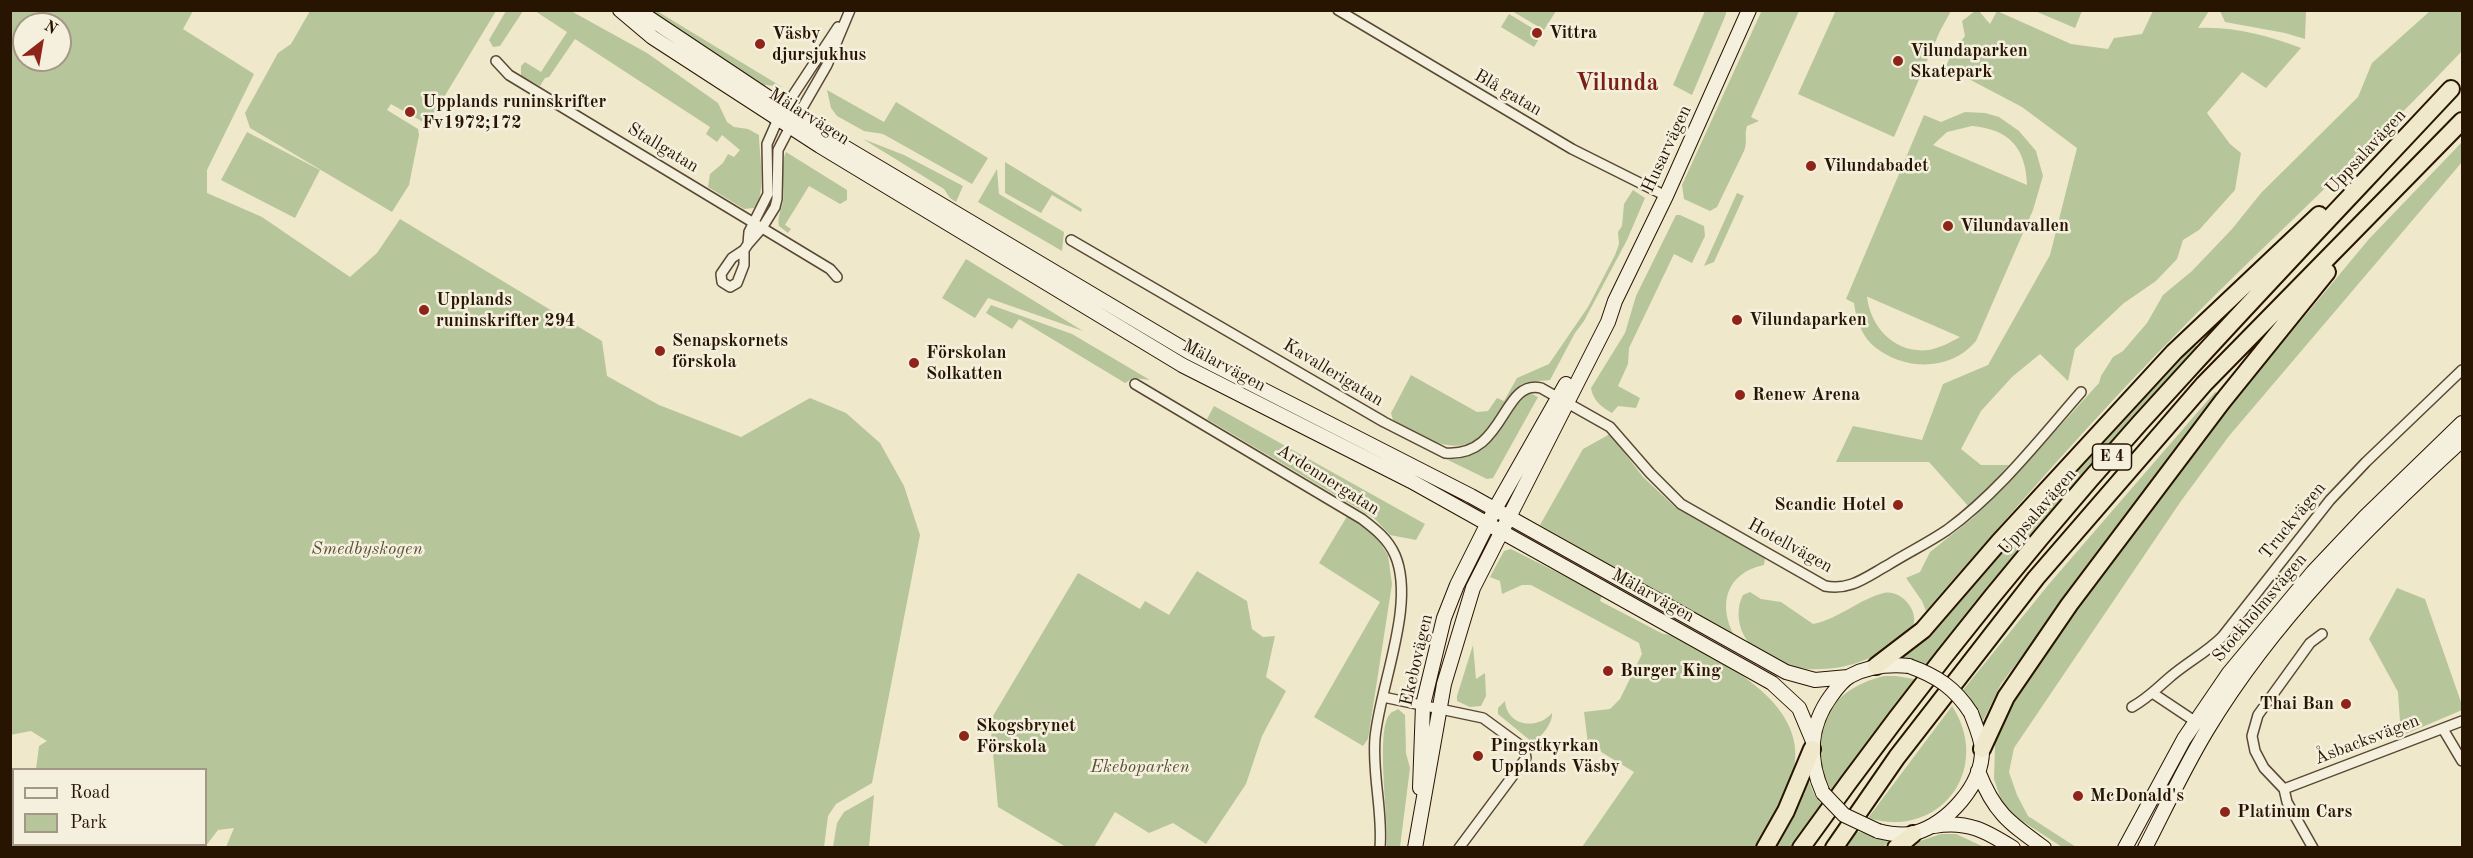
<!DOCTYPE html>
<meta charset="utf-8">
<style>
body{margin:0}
#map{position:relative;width:2473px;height:858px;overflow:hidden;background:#f0e8cb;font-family:"Old Standard TT",serif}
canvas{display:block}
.frame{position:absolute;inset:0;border:12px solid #271401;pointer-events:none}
.legend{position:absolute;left:12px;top:768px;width:195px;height:78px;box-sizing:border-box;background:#f5f0dd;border:2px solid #a39885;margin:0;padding:8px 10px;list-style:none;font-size:18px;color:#271401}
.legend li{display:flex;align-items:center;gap:12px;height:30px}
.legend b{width:30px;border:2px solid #a39885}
.north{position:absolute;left:12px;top:12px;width:60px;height:60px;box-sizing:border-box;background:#f5f0dd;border:2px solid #a39885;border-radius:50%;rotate:31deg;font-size:16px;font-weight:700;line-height:24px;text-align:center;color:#271401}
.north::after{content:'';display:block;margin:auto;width:21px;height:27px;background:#8f2418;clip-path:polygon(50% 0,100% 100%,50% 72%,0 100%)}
</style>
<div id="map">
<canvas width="2473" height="858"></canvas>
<div class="frame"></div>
<ul class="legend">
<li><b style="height:8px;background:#f5f0dd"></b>Road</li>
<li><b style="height:16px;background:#b6c69a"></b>Park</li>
</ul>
<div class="north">N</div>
</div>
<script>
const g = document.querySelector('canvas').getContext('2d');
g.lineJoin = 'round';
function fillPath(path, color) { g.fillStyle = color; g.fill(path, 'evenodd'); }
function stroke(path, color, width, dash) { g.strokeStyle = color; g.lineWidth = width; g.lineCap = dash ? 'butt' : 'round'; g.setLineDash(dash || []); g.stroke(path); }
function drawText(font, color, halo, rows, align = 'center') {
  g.font = font + ' "Old Standard TT",serif'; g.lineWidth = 5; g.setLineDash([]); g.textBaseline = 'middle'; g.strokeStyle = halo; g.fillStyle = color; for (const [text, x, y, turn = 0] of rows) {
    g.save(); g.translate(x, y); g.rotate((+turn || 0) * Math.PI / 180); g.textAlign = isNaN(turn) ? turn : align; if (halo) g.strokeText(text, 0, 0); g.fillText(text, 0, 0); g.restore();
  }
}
fillPath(new Path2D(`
 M11,10L193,11L183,29L254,74L207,170V193L262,217L350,277L377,253L400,219L602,341L607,376L659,405L741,437L810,398L846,413L880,443L904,486L920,535L872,783L836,804L828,816L824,847H226L234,828L218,830L205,847H130L129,845L206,844V770L36,769L39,746L47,741L31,731L10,735ZM24,24H60V60H24Z
 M1762,10L1799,11L1751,117L1759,121L1747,126C1744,135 1748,142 1744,151L1717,207L1710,211L1684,199L1682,185Z
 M1836,10L1951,11L1940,31L1894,137L1798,94Z
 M310,11H496L432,117L423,122L391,104L387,110L418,129L419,135L409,185L392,212L250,128L245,113L278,53L291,44Z
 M506,11H523L500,46L493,47L489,40Z
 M535,11H571L647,53L718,103L727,122L734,127L748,129L759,135C759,152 767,196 754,208L744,209L708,187L710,174L723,163L728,154L734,157L740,150L722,135L717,142L706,134L710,127L575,39L549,77L545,78L540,86L521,76V66L525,62L541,72L567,32Z
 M644,11H657L782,87L766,85L759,88Z
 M1512,11H1556L1544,30Z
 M1705,11H1726V14L1692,95L1673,85Z
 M1975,11H1979L1990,24L1997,11L2071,44L2108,49L2114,38L2142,34L2153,11H2209L2198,28C2232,26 2270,36 2301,48L2266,88L2242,72L2207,113L2230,144L2241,153L2235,190L2199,230L2183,240L2177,259L2156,281L2124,303L2075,349L2068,381L2040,354L2012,377L1981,411L1961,449L1981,465H2009L1969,507L1929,462H1836L1853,426L1922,440L1943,384L1988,365L2050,255L2077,148L2022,107L1946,67L1951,54L1965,36L1962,21Z
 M2035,11H2082L2075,28Z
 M2220,11H2306L2305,39L2285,33L2225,22Z
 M2430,11H2462V51C2375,143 2281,229 2191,319C2098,412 2012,512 1926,611L1922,601L1906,578L1920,572L1930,552L1974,517L2018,472L2099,383L2101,376L2113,357L2123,351L2147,323L2163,295L2192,271L2232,229L2261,193L2358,97L2372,63Z
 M1509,14L1542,34L1534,47L1501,27Z
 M827,90L884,122L896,102L988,158L972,184L883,134L864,131L837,116L831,108Z
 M1965,112L1985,113L1999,117L2019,131L2036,151L2043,176L2033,210L1976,341C1951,371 1906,371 1876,348C1862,338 1856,319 1854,303L1846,299L1924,115L1941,122ZM1972,126C2009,129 2026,148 2027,185L1933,145L1947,132ZM1867,297H1868L1960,337C1951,342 1940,348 1929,350C1895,354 1871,328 1867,297Z
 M247,132L320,170L295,218L221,180Z
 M863,139L904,155L963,186L956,202L950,198L944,189Z
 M2462,142V162L2229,436L2181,501L2014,748L2009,772L2017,795L2028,816L2076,847H2062L2016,817L2002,803L1994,779L1995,744L2007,712L2078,607L2194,449L2369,239Z
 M786,152L847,190V200L840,204L809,186L785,225L791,229L788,233L779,226C777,218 781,210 783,202C785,186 779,167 786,152Z
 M1005,162L1082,209L1081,212L1052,195L1041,213L1005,193Z
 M997,169L999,194L1064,232L1062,251L978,202Z
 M1633,190L1645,198L1627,240L1584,321L1575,333L1550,380C1538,382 1529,379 1519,386C1508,393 1502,410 1495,421C1465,465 1429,441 1393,420L1391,413L1411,375L1477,412L1488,411L1497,398L1504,401L1517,378L1549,364L1588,307L1615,255L1619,244L1618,232L1622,226L1624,204Z
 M1737,193L1744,196L1714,262L1704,266Z
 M1676,215H1680L1704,226L1705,236L1692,263L1674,254L1629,348L1628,364L1618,386L1640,398L1636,408L1618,406L1612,413C1602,407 1593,401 1591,388L1625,333L1636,296Z
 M966,259L1083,331L988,298L975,318L942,298Z
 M991,305L1072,334L1150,380L1134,378L1125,383L1019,319L1012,329L986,313Z
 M2193,344L2198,347L2037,526L1925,666L1897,659Z
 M2215,392L2219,394L2001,684L1982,723L1963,690L2049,584Z
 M1532,394L1538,397L1493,478L1487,479L1448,460C1499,453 1496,428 1524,395Z
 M1214,406L1425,524L1416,540L1390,535L1374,518L1207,419Z
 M1610,434L1643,477L1675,507L1765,558L1764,565C1726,573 1717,605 1735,637L1731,639L1661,594L1540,525L1583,449Z
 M1349,513L1373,532L1388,555L1392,584L1368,739L1363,746L1314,717L1380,602L1319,563Z
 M1511,549L1602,595L1600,601L1663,634L1673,635C1721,662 1808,701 1794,769C1787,798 1770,823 1755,847H1582L1634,772L1588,744L1584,712L1610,709L1620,699L1642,654L1639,643L1531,585H1522L1502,594L1500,581L1490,577L1504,551Z
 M1197,571L1247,601L1252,629L1263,637L1275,636L1266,677L1286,691L1262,736L1246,784L1206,844L1173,823L1149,833L1115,812L1094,847H1066L998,807L990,721L1078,573L1140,609L1145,601L1169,615Z
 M2397,588L2425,599L2462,705V710L2401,736L2398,692L2369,639Z
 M1750,592L1761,599L1781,602L1813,624C1839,619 1859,599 1884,593C1901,589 1921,612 1912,628C1908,634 1899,639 1894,643C1856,674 1789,681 1751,645C1738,632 1735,610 1743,595Z
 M1473,645L1476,679L1485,673L1486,696L1481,706L1470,707L1457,701V696Z
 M1884,676H1896L1920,680L1834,795C1804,741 1822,691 1884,676Z
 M1505,701C1507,727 1538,730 1552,713C1553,723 1541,738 1532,742L1498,714V708Z
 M1952,706C1993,769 1940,840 1868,818Z
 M1398,709L1405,715L1406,753L1410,768L1400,847H1387C1389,822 1375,729 1390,714C1391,712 1397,710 1398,709Z
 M1808,779L1814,794L1823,806L1792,847L1772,848L1797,803Z
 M874,795L869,847H833L837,823L844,812Z
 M1855,831L1892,840L1883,847L1843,848Z
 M1941,834H1956L1984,847L1908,848L1914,843Z`), '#b6c69a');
const street = new Path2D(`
 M1338,10L1572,149L1666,196
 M496,61L509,75L830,269L837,277
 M784,109L838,27
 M797,117L827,65L850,10
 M1071,240L1384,422L1445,453C1506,458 1501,379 1541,388L1610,427L1650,473L1681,504L1825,586C1850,591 1866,577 1888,565C1907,553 1928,543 1947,530C1998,493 2039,440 2081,392
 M748,244L749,232L768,194L767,144L778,119
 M744,250L732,258L721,274L722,282L730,287L737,283L744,265V250L748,244L762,228L775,207L777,199L778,150L790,127
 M1135,384L1362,519C1375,529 1388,539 1395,555C1416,604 1380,685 1375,738C1372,775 1383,811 1380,848
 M2154,694L2199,724
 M1383,697L1483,718L1524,748L1526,758L1459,848
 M2132,707C2148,698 2155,690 2169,678C2186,663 2206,653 2222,637L2330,500L2366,462L2462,370
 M2443,729L2462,761
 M2284,789L2462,721
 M2313,848L2287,802L2284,789L2264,768L2255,751L2252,736L2258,715L2310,643L2322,634`);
const secondary = new Path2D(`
 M620,10L652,37L820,146L1182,365L1411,481L1772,683L1799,708L1812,739
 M637,10L826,136L1189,352L1471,496L1786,672L1815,680L1848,677
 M1978,771C1994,812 2008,822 2044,848
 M1420,788L1423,705L1444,618L1457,585L1495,509L1566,384
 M1823,793C1808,760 1809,726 1831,696C1836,689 1843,680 1850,676C1869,666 1888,664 1909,666
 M1934,826C1967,820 1986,831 2013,848
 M1878,831C1890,834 1903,836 1915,833C1948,823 1983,785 1982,749C1981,737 1975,724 1971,713
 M1415,848L1444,684L1473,588L1608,322L1615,301L1666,196L1749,10
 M2125,848L2184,739L2229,673L2313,572L2365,517L2462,423
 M2145,848C2165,809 2184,768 2207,730C2273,620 2368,526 2462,440`);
const highway = new Path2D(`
 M1876,666L1923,630L1999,542L2174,352L2319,215
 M1982,749L2006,697L2069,605L2222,402L2327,272
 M1765,848L1786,811L1812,749
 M1801,848C1921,680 2050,519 2190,368C2276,274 2364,182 2451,89
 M1834,848L1897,757L2036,578L2204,384L2462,121
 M1896,848L1913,834`);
stroke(street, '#594934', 12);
stroke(secondary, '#271401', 16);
stroke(highway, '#271401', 20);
stroke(street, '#f5f0dd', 9);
stroke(secondary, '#f5f0dd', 14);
stroke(highway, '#f0e8cb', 16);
const secondaryBridge = new Path2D(`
 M1909,666C1937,676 1955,688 1971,713
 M1823,793L1844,815L1878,831`);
stroke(secondaryBridge, '#271401', 16, []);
stroke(secondaryBridge, '#f5f0dd', 14);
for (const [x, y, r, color] of [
 [1537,33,6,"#8f2418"],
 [760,44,6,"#8f2418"],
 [1898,61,6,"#8f2418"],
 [410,112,6,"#8f2418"],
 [1811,166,6,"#8f2418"],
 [1948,226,6,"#8f2418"],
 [424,310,6,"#8f2418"],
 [1737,320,6,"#8f2418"],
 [660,351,6,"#8f2418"],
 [914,363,6,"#8f2418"],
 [1740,395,6,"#8f2418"],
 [1898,505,6,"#8f2418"],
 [1608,671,6,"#8f2418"],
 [2346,704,6,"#8f2418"],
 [964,736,6,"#8f2418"],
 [1478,756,6,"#8f2418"],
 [2078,796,6,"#8f2418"],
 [2225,812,6,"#8f2418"]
]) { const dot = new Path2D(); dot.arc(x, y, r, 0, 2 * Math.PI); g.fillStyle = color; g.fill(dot); stroke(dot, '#f5f0dd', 2); }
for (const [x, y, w] of [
 [2112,457,39]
]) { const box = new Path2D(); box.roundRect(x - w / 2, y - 13, w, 26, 4.5); g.fillStyle = '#f5f0dd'; g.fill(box); stroke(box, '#271401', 1.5); }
drawText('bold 16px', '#271401', null, [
 ["E 4",2112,457]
]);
drawText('bold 18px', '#271401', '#f5f0dd', [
 ["Vittra",1549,33],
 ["Väsby",772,34],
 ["djursjukhus",772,55],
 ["Vilundaparken",1910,51],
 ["Skatepark",1910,72],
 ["Upplands runinskrifter",422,102],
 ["Fv1972;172",422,123],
 ["Vilundabadet",1823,166],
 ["Vilundavallen",1960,226],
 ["Upplands",436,300],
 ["runinskrifter 294",436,321],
 ["Vilundaparken",1749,320],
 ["Senapskornets",672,341],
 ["förskola",672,362],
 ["Förskolan",926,353],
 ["Solkatten",926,374],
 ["Renew Arena",1752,395],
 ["Scandic Hotel",1886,505,"right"],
 ["Burger King",1620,671],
 ["Thai Ban",2334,704,"right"],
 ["Skogsbrynet",976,726],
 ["Förskola",976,747],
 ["Pingstkyrkan",1490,746],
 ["Upplands Väsby",1490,767],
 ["McDonald's",2090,796],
 ["Platinum Cars",2237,812]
], 'left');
drawText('18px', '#271401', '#f5f0dd', [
 ["Blå gatan",1508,93,30],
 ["Mälarvägen",809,117,32],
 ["Stallgatan",663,148,31],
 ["Husarvägen",1667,149,-65],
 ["Uppsalavägen",2366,152,-47],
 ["Mälarvägen",1224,366,28],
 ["Kavallerigatan",1333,373,31],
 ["Ardennergatan",1328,480,32],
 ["Uppsalavägen",2038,512,-49],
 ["Truckvägen",2293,521,-51],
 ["Hotellvägen",1790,546,29],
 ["Mälarvägen",1653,596,29],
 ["Stockholmsvägen",2260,608,-50],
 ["Ekebovägen",1417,660,-77],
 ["Åsbacksvägen",2367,740,-21]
]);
drawText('italic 18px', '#595237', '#f5f0dd', [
 ["Smedbyskogen",367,549],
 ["Ekeboparken",1140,767]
]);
drawText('bold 24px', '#7a1f14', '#f5f0dd', [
 ["Vilunda",1617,84]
]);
</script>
